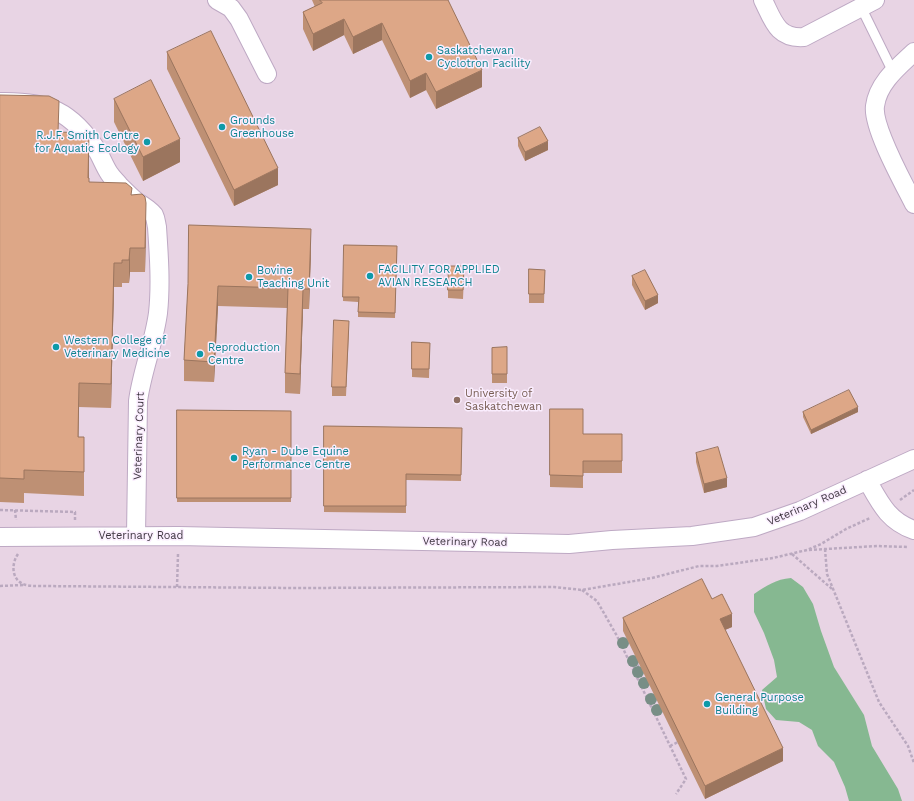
<!DOCTYPE html>
<style>
body{margin:0}
canvas{display:block;background:#f2ddf8}
</style>
<canvas width="914" height="801"></canvas>
<script>
const g = document.querySelector('canvas').getContext('2d');
g.lineJoin = 'round';
function fillPath(path, color) { g.fillStyle = color; g.fill(path, 'evenodd'); }
function stroke(path, color, width, dash) { g.strokeStyle = color; g.lineWidth = width; g.lineCap = dash ? 'butt' : 'round'; g.setLineDash(dash || []); g.stroke(path); }
function drawText(font, color, halo, rows, align = 'center') {
  g.font = font + ' "Work Sans",sans-serif'; g.lineWidth = 3; g.setLineDash([]); g.textBaseline = 'middle'; g.strokeStyle = halo; g.fillStyle = color; for (const [text, x, y, turn = 0] of rows) {
    g.save(); g.translate(x, y); g.rotate((+turn || 0) * Math.PI / 180); g.textAlign = isNaN(turn) ? turn : align; if (halo) g.strokeText(text, 0, 0); g.fillText(text, 0, 0); g.restore();
  }
}
fillPath(new Path2D(`
 M0,0H914V801H0Z`), '#e8d4e4');
fillPath(new Path2D(`
 M791,578L803,587L813,604L821,631L834,667L864,715L872,746L898,789L902,801H849L845,787L834,762L818,746L812,730L799,722L776,720L766,709L762,690L777,677L774,660L764,633L754,612V594C766,586 776,579 791,578Z`), '#86b891');
const service = new Path2D(`
 M861,7L893,72`);
const minor = new Path2D(`
 M217,0L231,8L239,19L267,74
 M763,0C773,20 777,39 804,37L875,0
 M914,52C898,67 878,83 875,106C872,127 904,184 914,204
 M0,102C48,101 72,111 98,152C102,159 105,167 109,173C112,178 116,181 119,185C125,191 131,197 137,202C144,206 149,209 154,215C156,219 156,223 157,227C159,256 161,285 158,313C154,343 142,371 138,401L136,535
 M867,480C880,503 888,521 914,530
 M0,537L178,536L569,544L612,540L692,536L754,527L800,511L914,459`);
stroke(service, '#bea9c4', 11);
stroke(minor, '#bea9c4', 20);
stroke(new Path2D(`
 M900,500L914,490
 M0,510L75,512V520
 M15,510L16,520
 M825,549L827,574L879,702L908,746L914,763
 M809,550L877,546L908,547
 M18,554C11,564 11,581 26,585C30,586 34,586 39,586L296,588L554,587L582,590L652,578L699,566H717L773,558L807,550L821,544L846,529L870,518
 M792,554L832,589
 M0,586L23,585
 M177,587L178,554
 M582,590L597,601L617,636L686,779L676,794
 M633,668L639,665
 M670,746L678,742`), '#baa9bf', 2.5, [3, 2]);
stroke(service, '#fff', 9);
stroke(minor, '#fff', 18);
g.fillStyle = '#788e86';
for (const [x, y] of [
 [623,643],
 [633,661],
 [638,672],
 [644,683],
 [651,699],
 [657,710]
]) { g.beginPath(); g.arc(x, y, 6, 0, 2 * Math.PI); g.fill(); }
fillPath(new Path2D(`
 M312,0H448L482,87L436,109L426,90L410,98L382,40L353,54L344,35L313,51L303,29V12L315,7Z
 M167,52L278,185L234,206L167,69Z
 M0,95L59,132L89,158V182L132,195L146,226L145,272H130L129,283H122V287H114L111,408L79,407L78,437H84V496L24,493V503L0,502Z
 M114,99L180,162L143,181L114,122Z
 M518,138L548,150L525,161L518,146Z
 M344,245L397,246L395,318L358,317V302L343,301Z
 M311,250L309,309H303L300,394L285,393V373L287,308L218,306L214,382L184,381V360L188,284Z
 M529,269L545,270L544,303H529Z
 M464,275L463,299L448,298V290Z
 M632,276L658,303L645,310L632,285Z
 M349,330L346,396H332V387Z
 M412,342L430,343L429,378L412,377Z
 M507,347V383H492V348Z
 M550,409L583,434H622V473H583V488L550,487Z
 M177,410L291,411V502H177Z
 M803,412H858L811,434L803,417Z
 M324,426L462,428L461,481L406,480V513L324,512Z
 M696,453L727,487L704,493L696,462Z
 M712,599L732,627L725,630L783,761L705,799L623,631V618Z`), '#be9074');
fillPath(new Path2D(`
 M344,19V35L313,51V34Z
 M382,23V40L353,54V37Z
 M482,70V87L436,109V92Z
 M426,73V90L410,98V81Z
 M89,134V158L88,201V178Z
 M180,139V162L143,181V157Z
 M548,141V150L525,161V152Z
 M278,168V185L234,206V190Z
 M146,203V226L145,272V248Z
 M311,229V250L309,309V289Z
 M130,248V272L129,283V260Z
 M114,263V287L111,408V384Z
 M218,286V306L214,382V362Z
 M303,289V309L300,394V374Z
 M658,295V303L645,310V301Z
 M79,383V407L78,461V437Z
 M858,407V412L811,434V430Z
 M727,478V487L704,493V484Z
 M732,614V627L720,632V619Z
 M783,748V761L705,799V786Z`), '#9b755e');
const building = new Path2D(`
 M320,0H448L482,70L436,92L426,73L410,81L382,23L353,37L344,19L313,34L303,12L322,3Z
 M211,31L278,168L234,190L167,52Z
 M151,80L180,139L143,157L114,99Z
 M0,95L49,96L59,101L58,132L88,133L89,134L88,178H89V182L126,183L132,188L131,195L142,194L145,197L146,203L145,248H130L129,260H122V263H114L111,384L79,383L78,437H84V472L24,470V479L0,478Z
 M540,127L548,141L525,152L518,138Z
 M189,225L311,229L309,289H303L300,374L285,373L288,288L218,286L214,362L184,360L188,284Z
 M344,245L397,246L395,313L358,312L359,297H343Z
 M449,266H464L463,290H448Z
 M529,269L545,270L544,294H529Z
 M645,270L658,295L645,301L632,276Z
 M334,320L349,321L346,387H332Z
 M412,342L430,343L429,369H412Z
 M507,347V374H492V348Z
 M849,390L858,407L811,430L803,412Z
 M550,409H583V434H622V461H583V476L550,475Z
 M177,410L291,411V498H177Z
 M324,426L462,428L461,475L406,474V506H324Z
 M718,447L727,478L704,484L696,453Z
 M702,579L712,599L722,594L732,614L720,619L783,748L705,786L623,618Z`);
fillPath(building, '#dda787');
stroke(building, '#9b755e', 1);
for (const [x, y, r, color] of [
 [429,57,4,"#0f9aa8"],
 [222,127,4,"#0f9aa8"],
 [147,142,4,"#0f9aa8"],
 [370,276,4,"#0f9aa8"],
 [249,277,4,"#0f9aa8"],
 [56,347,4,"#0f9aa8"],
 [200,354,4,"#0f9aa8"],
 [457,400,4,"#8d6e63"],
 [234,458,4,"#0f9aa8"],
 [707,704,4,"#0f9aa8"]
]) { const dot = new Path2D(); dot.arc(x, y, r, 0, 2 * Math.PI); g.fillStyle = color; g.fill(dot); stroke(dot, '#faedfe', 1.5); }
drawText('11px', '#0d838f', '#faedfe', [
 ["Saskatchewan",437,51],
 ["Cyclotron Facility",437,64],
 ["Grounds",230,121],
 ["Greenhouse",230,134],
 ["R.J.F. Smith Centre",139,136,"right"],
 ["for Aquatic Ecology",139,149,"right"],
 ["FACILITY FOR APPLIED",378,270],
 ["AVIAN RESEARCH",378,283],
 ["Bovine",257,271],
 ["Teaching Unit",257,284],
 ["Western College of",64,341],
 ["Veterinary Medicine",64,354],
 ["Reproduction",208,348],
 ["Centre",208,361],
 ["Ryan - Dube Equine",242,452],
 ["Performance Centre",242,465],
 ["General Purpose",715,698],
 ["Building",715,711]
], 'left');
drawText('11px', '#785e54', '#faedfe', [
 ["University of",465,394],
 ["Saskatchewan",465,407]
], 'left');
drawText('11px', '#3e3640', '#faedfe', [
 ["Veterinary Court",139,436,-88],
 ["Veterinary Road",807,506,-23],
 ["Veterinary Road",141,536],
 ["Veterinary Road",465,542,1]
]);
</script>
